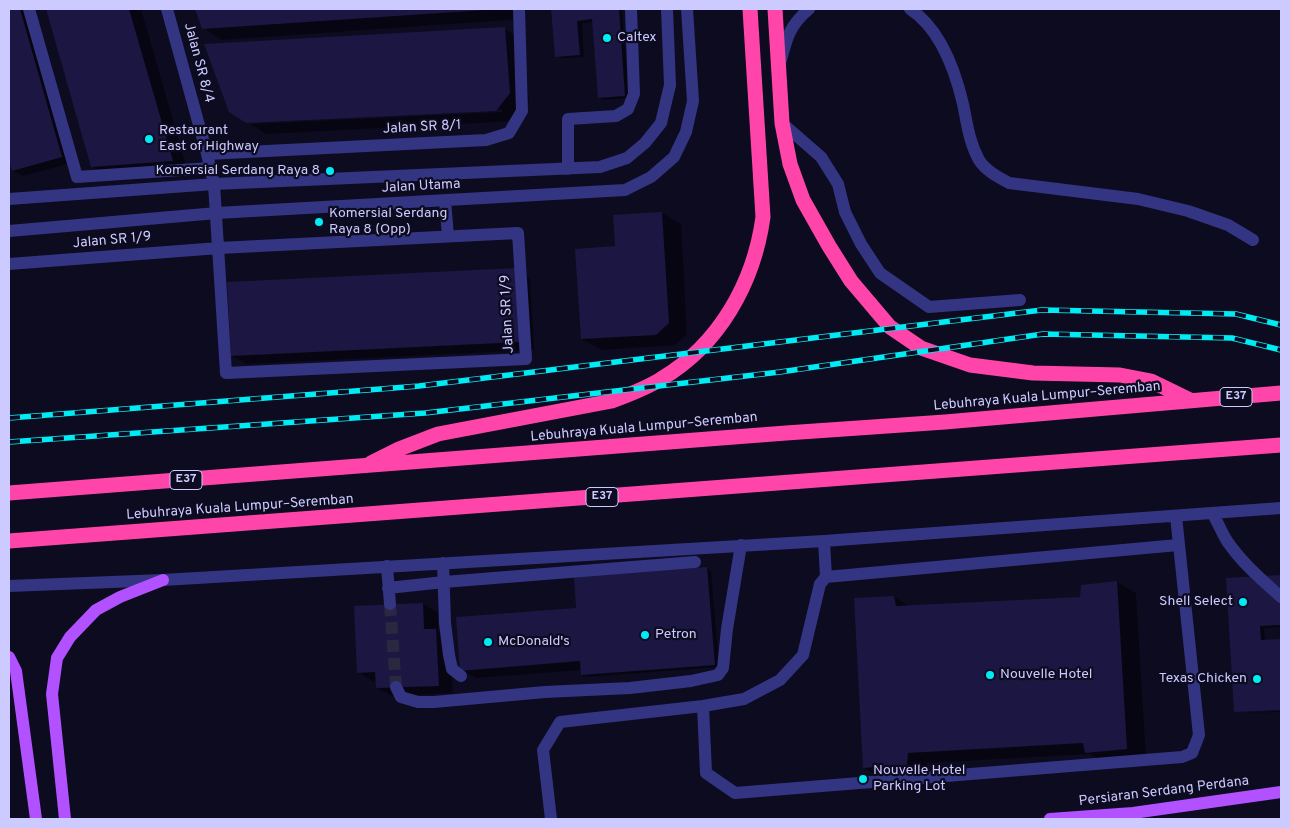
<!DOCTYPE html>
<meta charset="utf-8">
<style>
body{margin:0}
#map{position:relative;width:1290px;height:828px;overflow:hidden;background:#0d0b20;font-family:Overpass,sans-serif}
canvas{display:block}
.frame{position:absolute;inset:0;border:10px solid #cccaff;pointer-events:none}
</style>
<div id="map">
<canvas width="1290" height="828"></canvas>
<div class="frame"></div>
</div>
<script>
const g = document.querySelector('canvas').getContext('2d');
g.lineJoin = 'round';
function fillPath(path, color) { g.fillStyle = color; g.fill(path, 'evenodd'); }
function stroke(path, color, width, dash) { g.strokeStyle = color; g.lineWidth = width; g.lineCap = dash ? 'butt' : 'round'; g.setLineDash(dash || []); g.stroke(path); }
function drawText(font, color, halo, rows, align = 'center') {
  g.font = font + ' Overpass,sans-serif'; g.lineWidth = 4.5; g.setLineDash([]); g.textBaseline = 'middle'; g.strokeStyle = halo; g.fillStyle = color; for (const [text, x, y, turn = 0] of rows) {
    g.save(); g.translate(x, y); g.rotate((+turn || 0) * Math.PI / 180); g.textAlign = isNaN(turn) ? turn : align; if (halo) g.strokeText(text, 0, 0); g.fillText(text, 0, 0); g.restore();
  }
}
fillPath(new Path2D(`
 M9,9H27L71,163L23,176L13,171L9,156Z
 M47,9H141L187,169L107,175L92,166Z
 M196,9H521L522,19L222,40L203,28Z
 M553,9H622L629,98L603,100L599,97L593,22L582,23L584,57L561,58L556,56Z
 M504,29L524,40L529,104L515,121L266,134L250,124L502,112V109L248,122Z
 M662,213L681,224L687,334L675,345L601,350L582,339L616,247Z
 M516,270L530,278L534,350L247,364L232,356Z
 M707,568L711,571L719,667L587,677L582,675V670L476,678L461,670L577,609Z
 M1281,576V627L1264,628L1265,641H1281V708L1238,711V713L1235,712L1227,579Z
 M1117,582L1136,593L1146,759L1105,763L1090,754L927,763L926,775L883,779L864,768L894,597L911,607L1081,598L1082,586Z
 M423,604L438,612V631L450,638L453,693L392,696L377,688V681H372L358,672Z
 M1281,711V712L1238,713Z`), '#0007');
fillPath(new Path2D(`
 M9,9H20L62,157L12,171L9,161Z
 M46,9H129L173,161L91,167Z
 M195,9H485V10L202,29Z
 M551,9H619L625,96L598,98L592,19L577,21L580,55L555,57Z
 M505,27L510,93L496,111L246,123L229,112L204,44Z
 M662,212L669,323L656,335L581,339L575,249L615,246L613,215Z
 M516,268L520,342L231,356L227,282Z
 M707,567L715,665L581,675L580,661L460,671L456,617L576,608L574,577Z
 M1281,575V625L1260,626L1261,640L1281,639V710L1234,712L1226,578Z
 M1117,581L1127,749L1085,753L1083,743L908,753L907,765L863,768L854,598L894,596L896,606L1080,597L1081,585Z
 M423,603L424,629H436L439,686L376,688L375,672L357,673L354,606Z`), '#1c1642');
stroke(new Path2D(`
 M390,604L396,687`), '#2a2841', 12, [12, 6]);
stroke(new Path2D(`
 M29,9L77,177L210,168
 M910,9C941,29 955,70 963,104C967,123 969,142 979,160C986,171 998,177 1009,183L1138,199L1188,211L1228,225L1253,240
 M781,60C787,37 790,25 809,9
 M782,123L821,157L838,184L845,212L861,244L880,273L929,307L1020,300
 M207,154L486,140L509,133L522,111L519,9
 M568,169V119L616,116L628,109L634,94L631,9
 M9,199L214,184L600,167L627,158L645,143L661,123L670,85L667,9
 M445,200L448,236
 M9,231L217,213L625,190L651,177L674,157L686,132L693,101L687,9
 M9,264L219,248L518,233L526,359L226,373L214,184L207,154L167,9
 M1213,514C1218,523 1222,533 1227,541C1242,563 1262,580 1281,597
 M824,541L826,577
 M443,563L445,623L449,655L452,669L461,676
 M387,566L390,604
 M9,586L163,580L824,541L1281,508
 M388,588L444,582L695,562
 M396,687L401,697L418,702H434L545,692L630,688L691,681L718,675L723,668L727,629L741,545
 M703,706L706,773L735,793L1182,757L1192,753L1199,735L1176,516
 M551,819L543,750L560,722L703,706L744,699L780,680L803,655L820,584L826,577L1178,545`), '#333582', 12);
stroke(new Path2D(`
 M9,657L16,671L36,819
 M65,819L52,694L57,658L70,637L96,610L120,597L163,580
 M1050,819L1133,813L1281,792`), '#b251ff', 12);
stroke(new Path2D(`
 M775,9L782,123L790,164L803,200L829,246L851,281L890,327L921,348L970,365L1033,373L1120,375L1151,381L1190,400
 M371,463L399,449L438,434L612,401C628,395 645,389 661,379C719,345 754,283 763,217L750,9
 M9,493L786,433L945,422L1281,393
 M9,541L1281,445`), '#ff45aa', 15);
const rail = new Path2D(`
 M9,418L419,386L1042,310L1236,314L1281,325
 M9,442L425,413L780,372L1043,334L1232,338L1281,350`);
stroke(rail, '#00ecf5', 5.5);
stroke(rail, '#0d0b20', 4, [11]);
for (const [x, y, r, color] of [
 [607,38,5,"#00ecf5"],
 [149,139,5,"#00ecf5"],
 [330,171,5,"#00ecf5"],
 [319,222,5,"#00ecf5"],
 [1243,602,5,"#00ecf5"],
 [645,635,5,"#00ecf5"],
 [488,642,5,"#00ecf5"],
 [990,675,5,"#00ecf5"],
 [1257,679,5,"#00ecf5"],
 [863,779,5,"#00ecf5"]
]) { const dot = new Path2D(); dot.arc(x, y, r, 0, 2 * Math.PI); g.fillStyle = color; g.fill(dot); stroke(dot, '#0d0b20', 2); }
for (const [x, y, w] of [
 [1236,397,32],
 [186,480,32],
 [602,497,32]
]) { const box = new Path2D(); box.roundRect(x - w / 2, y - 9.5, w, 19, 4); g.fillStyle = '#0d0b20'; g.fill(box); stroke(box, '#cccaff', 1); }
drawText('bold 12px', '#cccaff', null, [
 ["E37",1236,397],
 ["E37",186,480],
 ["E37",602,497]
]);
drawText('14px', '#cccaff', '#0d0b20', [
 ["Caltex",617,38],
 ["Restaurant",159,131],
 ["East of Highway",159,147],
 ["Komersial Serdang Raya 8",320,171,"right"],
 ["Komersial Serdang",329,214],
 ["Raya 8 (Opp)",329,230],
 ["Shell Select",1233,602,"right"],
 ["Petron",655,635],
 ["McDonald's",498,642],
 ["Nouvelle Hotel",1000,675],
 ["Texas Chicken",1247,679,"right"],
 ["Nouvelle Hotel",873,771],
 ["Parking Lot",873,787]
], 'left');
drawText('14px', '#cccaff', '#0d0b20', [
 ["Jalan SR 8/4",198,63,75],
 ["Jalan SR 8/1",422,128,-3],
 ["Jalan Utama",421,187,-3],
 ["Jalan SR 1/9",112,241,-5],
 ["Jalan SR 1/9",508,314,-93],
 ["Lebuhraya Kuala Lumpur–Seremban",1047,397,-5],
 ["Lebuhraya Kuala Lumpur–Seremban",644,428,-5],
 ["Lebuhraya Kuala Lumpur–Seremban",240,508,-4],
 ["Persiaran Serdang Perdana",1164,792,-7]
]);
</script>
